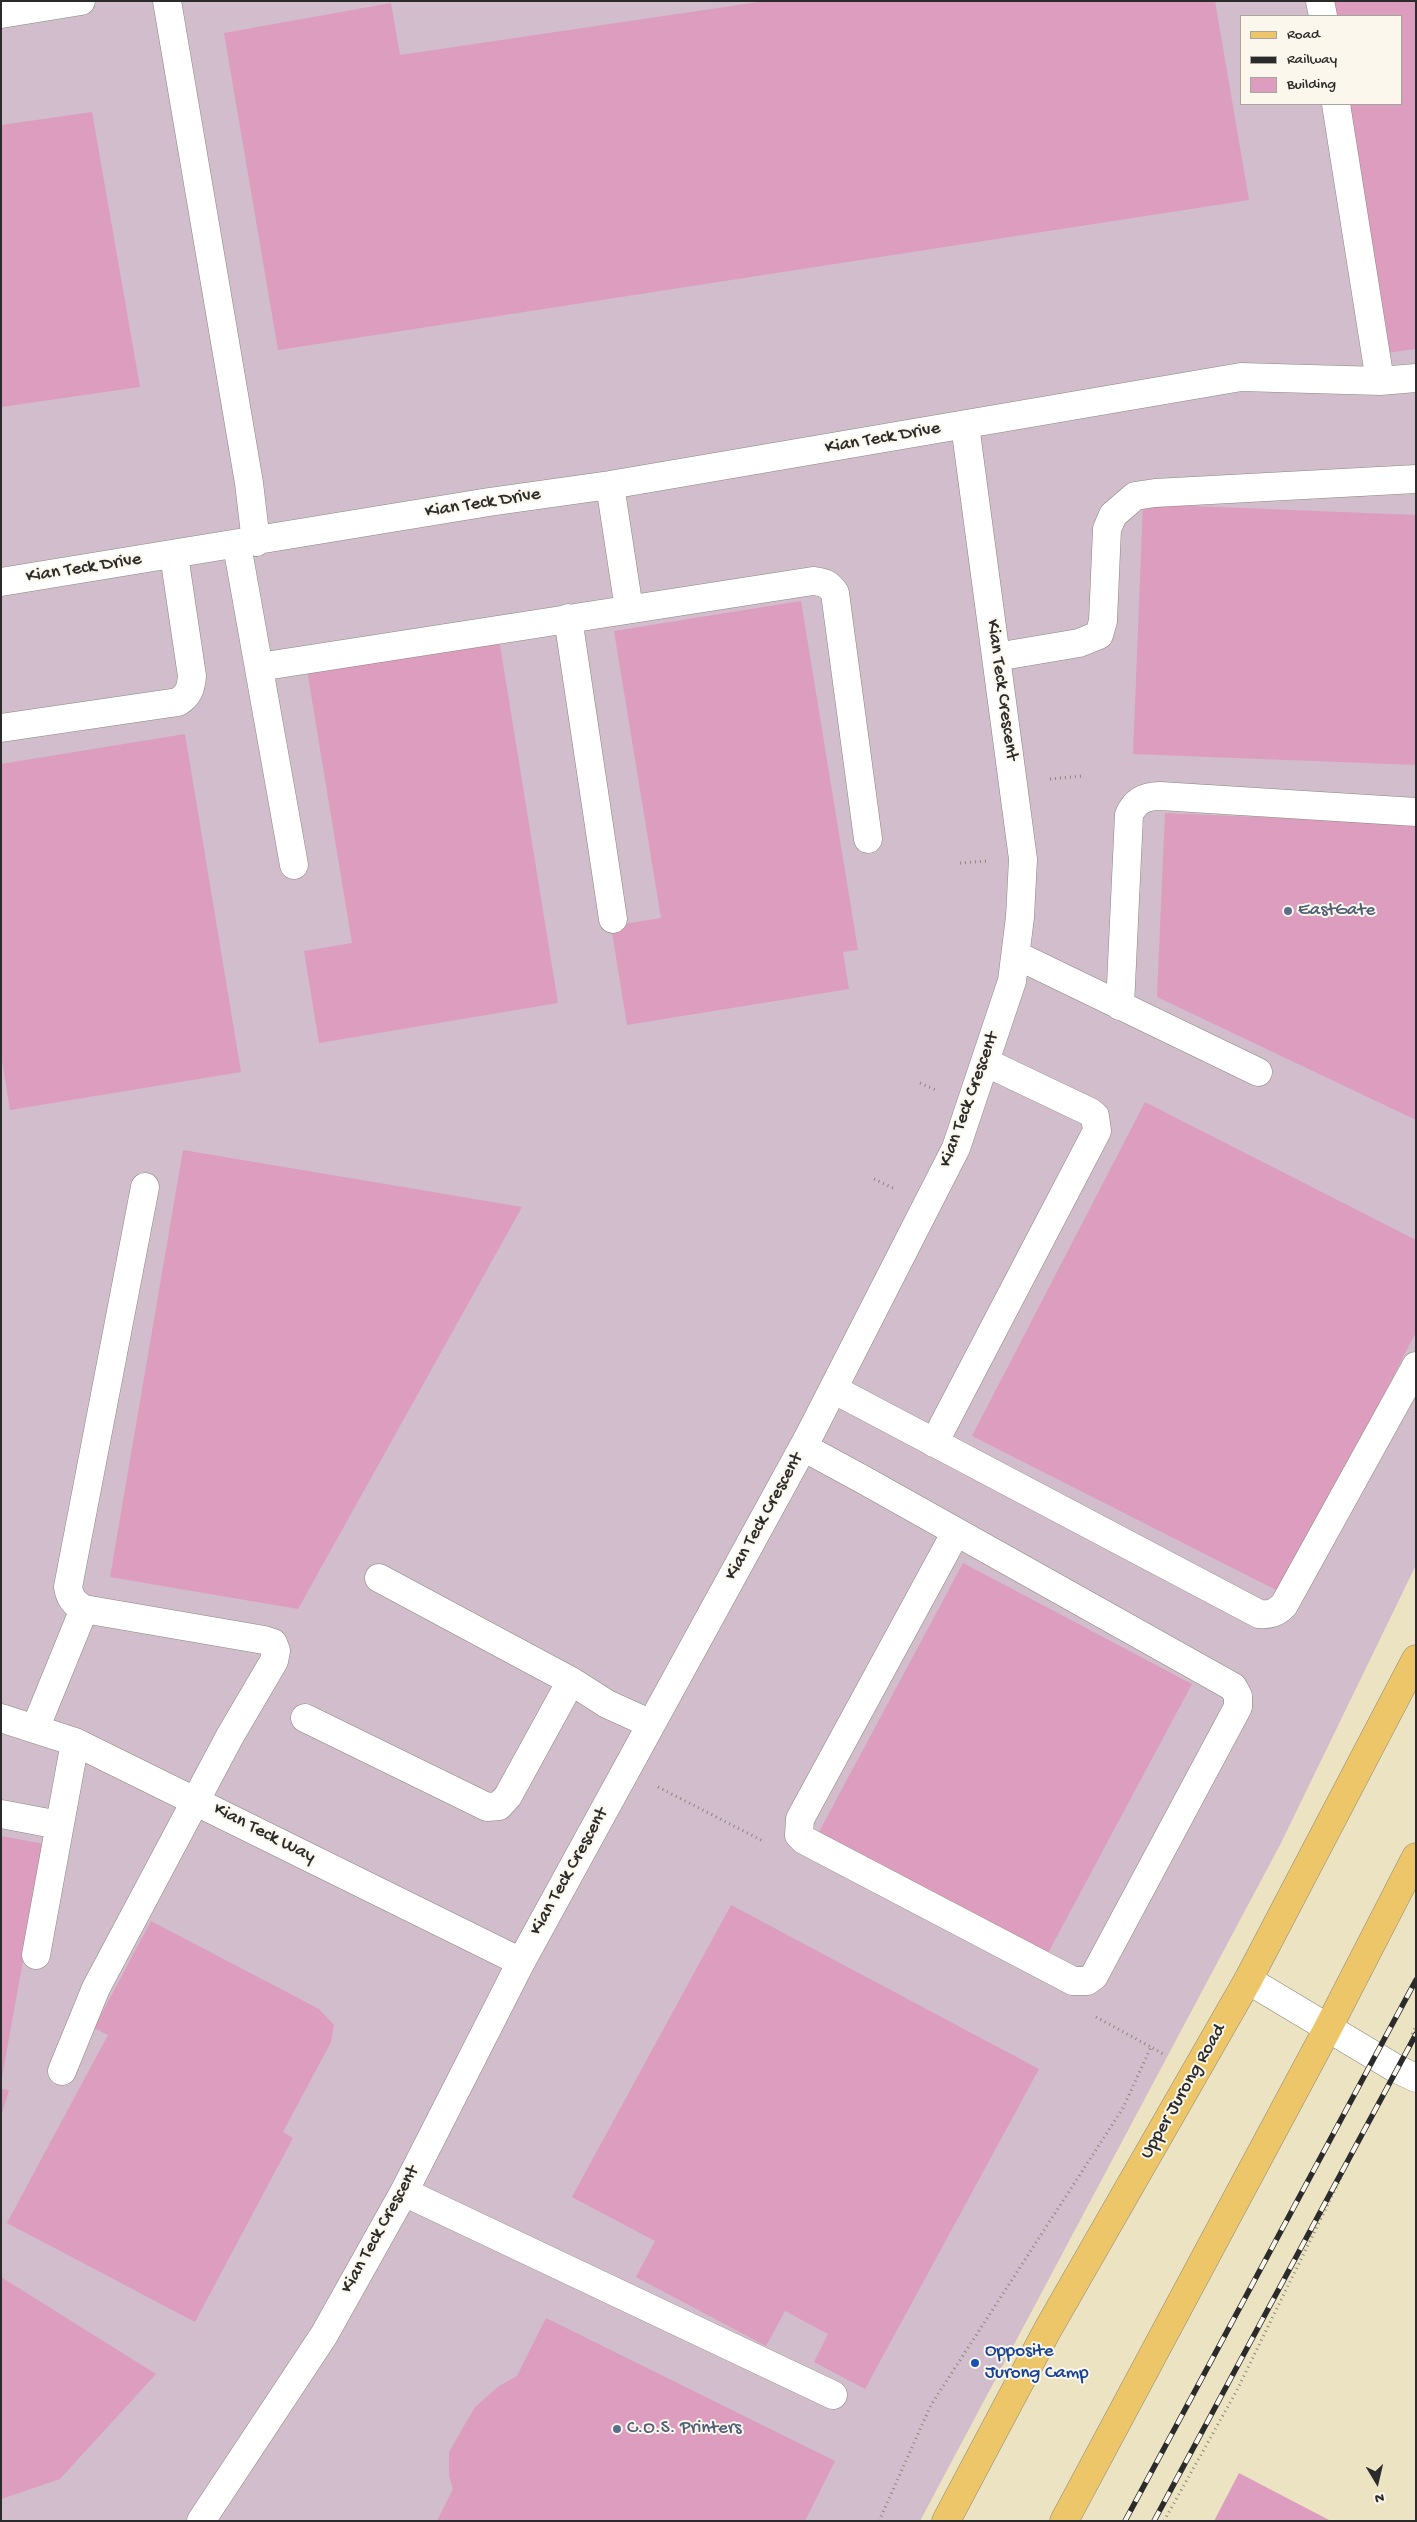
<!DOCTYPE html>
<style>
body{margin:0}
#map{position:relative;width:1417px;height:2522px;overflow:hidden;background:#ece3c3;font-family:"Gochi Hand",sans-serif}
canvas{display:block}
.frame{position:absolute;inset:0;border:2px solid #2b2b2b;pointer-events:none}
.legend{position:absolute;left:1240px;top:15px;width:162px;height:90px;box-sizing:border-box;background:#fbf7ec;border:1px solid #a8a59f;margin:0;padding:6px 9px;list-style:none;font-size:15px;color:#2b2b2b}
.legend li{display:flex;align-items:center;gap:10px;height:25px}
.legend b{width:25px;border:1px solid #a8a59f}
.north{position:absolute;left:1352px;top:2457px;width:50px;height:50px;-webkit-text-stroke:4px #fbf7ec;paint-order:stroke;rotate:171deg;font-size:14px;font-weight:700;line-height:20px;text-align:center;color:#2b2b2b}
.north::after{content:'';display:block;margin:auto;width:18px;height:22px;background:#2b2b2b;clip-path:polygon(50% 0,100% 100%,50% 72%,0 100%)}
</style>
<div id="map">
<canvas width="1417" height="2522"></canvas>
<div class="frame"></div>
<ul class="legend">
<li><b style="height:6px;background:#ecc669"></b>Road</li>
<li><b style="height:6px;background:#2b2b2b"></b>Railway</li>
<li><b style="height:14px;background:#dd9dbe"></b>Building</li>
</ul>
<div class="north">N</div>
</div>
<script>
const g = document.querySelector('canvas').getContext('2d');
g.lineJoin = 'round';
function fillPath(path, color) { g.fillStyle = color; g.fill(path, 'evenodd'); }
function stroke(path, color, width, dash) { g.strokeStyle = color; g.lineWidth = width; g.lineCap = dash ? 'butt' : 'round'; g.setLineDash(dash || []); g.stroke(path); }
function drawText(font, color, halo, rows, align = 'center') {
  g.font = font + ' "Gochi Hand",sans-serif'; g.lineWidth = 4; g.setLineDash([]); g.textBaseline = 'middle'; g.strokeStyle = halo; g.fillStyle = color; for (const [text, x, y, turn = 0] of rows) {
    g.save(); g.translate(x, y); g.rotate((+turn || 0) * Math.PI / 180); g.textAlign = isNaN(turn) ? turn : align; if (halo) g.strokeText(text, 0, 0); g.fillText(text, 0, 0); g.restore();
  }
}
fillPath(new Path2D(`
 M1,1H1416V1565L1281,1843L920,2521H1ZM1241,16H1401V104H1241Z`), '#d1bdcc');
fillPath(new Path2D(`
 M765,1H1215L1249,200L278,350L224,33L391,3L400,55Z
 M1334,1H1416V349L1386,353L1349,104H1401V16H1336Z
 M92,112L140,387L1,407V125Z
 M1143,504L1416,515V765L1133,754Z
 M801,601L858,950L843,952L849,989L627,1025L611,926L661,918L614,631Z
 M499,639L558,1003L319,1043L304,951L352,943L307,670Z
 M185,734L241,1072L10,1110L1,1054V764Z
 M1165,813L1416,824V1120L1157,997Z
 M1145,1102L1416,1240V1332L1282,1593L972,1436Z
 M183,1150L522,1207L298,1609L110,1577Z
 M963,1563L1192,1684L1048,1953L819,1832Z
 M1,1836L44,1844L2,2077H1Z
 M731,1905L1039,2069L865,2389L814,2362L828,2334L785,2311L766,2346L636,2277L655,2241L572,2197Z
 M151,1921L319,2009L334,2025L331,2042L283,2132L293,2138L195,2322L7,2223L108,2035L94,2028Z
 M1,2089L9,2090L2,2113H1Z
 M1,2277L156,2374L60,2479L1,2499Z
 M546,2318L835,2461L805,2521H437L453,2489L449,2476V2452L475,2407L499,2386L517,2376Z
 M1239,2473L1331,2521H1214Z`), '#dd9dbe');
const minor = new Path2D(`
 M167,1L249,483L256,542
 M1320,1L1323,16
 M1,14L81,1
 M1336,104L1380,381
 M610,485L629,609
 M237,545L294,865
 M1,582L489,502L610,485L1241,377L1380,381L1416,378
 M568,618L613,919
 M996,657L1079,643L1099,635L1103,621L1107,529L1113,515L1135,496L1155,493L1416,479
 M259,667L813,581C824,582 829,584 835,593L868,839
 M1,728L178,702C189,695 191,688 192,676L174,555
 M1016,955L1258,1072
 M1120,1006L1129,815C1135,801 1145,796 1160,796L1416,812
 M833,1389L1259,1614C1270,1615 1276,1613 1284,1605L1416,1366
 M934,1443L1097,1131L1095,1116L1090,1112L985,1062
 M803,1447L862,1479L1233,1687L1238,1696V1707L1094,1976L1087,1981H1073L804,1840L799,1835L800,1819L956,1532
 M379,1578L571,1681L607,1704L651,1724
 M1,1718L75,1742L521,1962
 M305,1718L487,1807L499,1806L508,1796L571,1681
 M35,1729L84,1609
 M1,1814L59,1825
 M36,1955L75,1742
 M1248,1980L1395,2068L1416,2078
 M62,2071L96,1988L230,1736L274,1661L276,1651L273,1643L264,1640L84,1609C74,1603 70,1599 68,1587L145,1187
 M404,2192L833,2395
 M201,2521L324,2335L404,2192L521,1962L808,1438L956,1148L1012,981L1020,917L1023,859L965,425`);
const major = new Path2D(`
 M946,2521L1048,2329L1248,1980L1416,1659
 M1064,2521L1328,2028L1416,1857`);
stroke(minor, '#8c8777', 29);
stroke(major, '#8c8777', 29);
stroke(new Path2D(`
 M1050,779L1082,776
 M960,863L987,861
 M920,1083L936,1090
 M874,1179L895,1189
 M658,1787L763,1841
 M1096,2017L1151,2047
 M1412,2034L1416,2026
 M879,2521L931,2405L1123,2108L1151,2047L1163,2054
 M1164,2521L1236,2392L1379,2100`), '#8c8777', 3, [1, 4]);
stroke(minor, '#fff', 28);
stroke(major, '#ecc669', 28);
const rail = new Path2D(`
 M1125,2521L1416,1980
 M1154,2521L1416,2034`);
stroke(rail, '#2b2b2b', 5.5);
stroke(rail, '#fbf7ec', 4, [11]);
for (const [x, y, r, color] of [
 [1288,911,5,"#5c6f8a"],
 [975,2363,5,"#1a4fb4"],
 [617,2429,5,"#5c6f8a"]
]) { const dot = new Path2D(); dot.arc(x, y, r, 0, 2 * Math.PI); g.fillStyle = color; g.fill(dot); stroke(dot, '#fbf7ec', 2); }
drawText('19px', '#2b2b2b', '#fbf7ec', [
 ["Kian Teck Drive",883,439,-10],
 ["Kian Teck Drive",483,504,-9],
 ["Kian Teck Drive",84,569,-9],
 ["Kian Teck Crescent",1001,690,82],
 ["Kian Teck Crescent",970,1100,-70],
 ["Kian Teck Crescent",765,1517,-61],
 ["Kian Teck Way",264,1834,27],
 ["Kian Teck Crescent",570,1872,-61],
 ["Upper Jurong Road",1184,2092,-60],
 ["Kian Teck Crescent",381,2230,-61]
]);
drawText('19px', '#4e5e75', '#fbf7ec', [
 ["EastGate",1298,911],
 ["C.O.S. Printers",627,2429]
], 'left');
drawText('19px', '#164399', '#fbf7ec', [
 ["Opposite",985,2352],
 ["Jurong Camp",985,2374]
], 'left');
</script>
